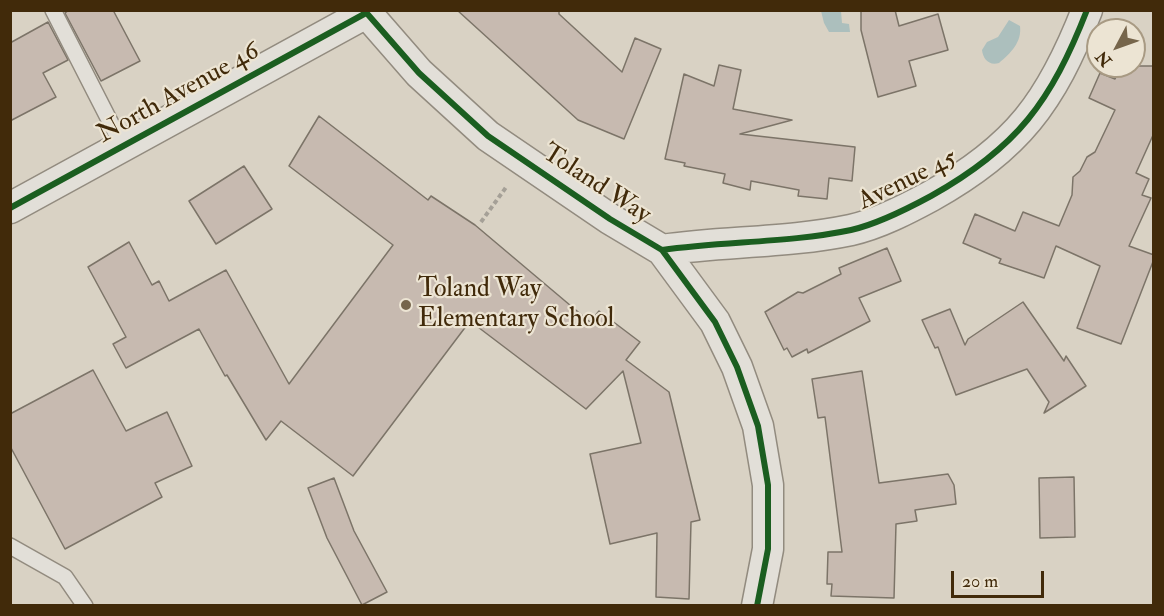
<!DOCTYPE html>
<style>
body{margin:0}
#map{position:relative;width:1164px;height:616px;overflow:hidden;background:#d9d2c4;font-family:"IM FELL Double Pica",serif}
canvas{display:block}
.frame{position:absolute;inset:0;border:12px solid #412a0a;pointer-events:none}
.north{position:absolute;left:1086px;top:18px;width:60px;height:60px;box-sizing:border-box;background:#ece4d3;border:2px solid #a89a83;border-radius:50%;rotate:229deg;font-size:16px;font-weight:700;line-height:24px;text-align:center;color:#412a0a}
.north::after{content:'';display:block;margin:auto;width:21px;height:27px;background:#76654b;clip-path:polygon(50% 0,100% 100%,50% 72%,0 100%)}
.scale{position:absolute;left:951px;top:571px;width:93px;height:27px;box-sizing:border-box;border:3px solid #412a0a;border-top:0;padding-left:8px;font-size:18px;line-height:21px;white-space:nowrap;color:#412a0a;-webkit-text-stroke:4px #ece4d3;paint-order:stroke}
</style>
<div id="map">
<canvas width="1164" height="616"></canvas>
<div class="frame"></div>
<div class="north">N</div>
<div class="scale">20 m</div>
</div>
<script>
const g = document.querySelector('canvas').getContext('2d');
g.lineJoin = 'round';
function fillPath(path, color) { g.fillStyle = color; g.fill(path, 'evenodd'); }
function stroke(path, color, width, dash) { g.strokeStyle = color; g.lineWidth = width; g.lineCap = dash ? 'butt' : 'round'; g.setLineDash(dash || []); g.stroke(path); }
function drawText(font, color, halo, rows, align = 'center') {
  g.font = font + ' "IM FELL Double Pica",serif'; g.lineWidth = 4.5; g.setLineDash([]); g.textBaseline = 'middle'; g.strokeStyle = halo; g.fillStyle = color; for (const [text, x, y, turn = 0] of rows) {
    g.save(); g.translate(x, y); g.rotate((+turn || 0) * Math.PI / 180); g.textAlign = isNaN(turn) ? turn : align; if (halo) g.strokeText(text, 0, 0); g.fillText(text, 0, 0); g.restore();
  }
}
fillPath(new Path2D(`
 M821,11H841L842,23L849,24L850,32H829L824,23Z
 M1009,20L1020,26C1022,42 1011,53 999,63C989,66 983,59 982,50L987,42L998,37Z`), '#acbfbd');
const building = new Path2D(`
 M69,10H113L140,61L101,81L65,13Z
 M457,10H559V14L622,72L635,38L661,49L624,139L578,120Z
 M861,10H895L899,26L938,14L948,50L909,61L916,86L878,97L861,30Z
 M48,22L68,60L43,73L56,97L10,121V43Z
 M719,65L741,70L733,109L792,120L740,134L855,147L852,181L829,178L827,199L798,196L799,190L751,181L750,190L723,183L725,174L684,166L685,163L665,159L684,74L714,86Z
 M1121,66H1154V133L1136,173L1149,179L1142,195L1151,198L1129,246L1154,255V259L1121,344L1077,328L1100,266L1056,246L1044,278L999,263L1001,259L963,243L975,214L1015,231L1023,212L1059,226L1072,195L1073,177L1080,171L1087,157L1095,152L1115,110L1089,98L1100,73L1115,79Z
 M319,116L428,200L431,196L475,225L590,322L599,311L640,342L626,360L669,392L700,520L691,522L689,599L656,597L657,533L610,544L590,454L641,443L623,371L586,409L470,321L353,476L281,421L266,440L227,375L225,376L199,329L126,368L113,344L126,337L88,267L129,242L152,285L159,281L169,301L226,270L289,384L393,245L289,166Z
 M244,166L272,209L216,244L189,201Z
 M887,248L901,281L859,298L870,321L808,353L807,349L792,357L787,348L784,350L765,312L798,292L803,293L841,274L839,268Z
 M1023,302L1064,361L1066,356L1086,386L1044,413L1049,402L1027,369L956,395L938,347L935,348L922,320L950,309L965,345L968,339Z
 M93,370L126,431L167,412L192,466L155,483L162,497L65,549L10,446V414Z
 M862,371L879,483L948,474L954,485L956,504L915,510L917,521L896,524L894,598L831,596L832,584H827L828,552H842L825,417L818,418L812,379Z
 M1074,477L1075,537L1040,538L1039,478Z
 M334,478L354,531L387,592L362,605L327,538L308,488Z`);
fillPath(building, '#c7bab0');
stroke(building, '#7c7468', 1.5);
const service = new Path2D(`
 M53,10L123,147
 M10,546L65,577L85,606`);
const minor = new Path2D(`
 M364,10L419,73L488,136L610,219L662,250L715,322L737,367L758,426L768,485V549L757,606
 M10,208L366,13
 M662,250C725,241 789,243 851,230C878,224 907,209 931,196C1017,148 1051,102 1087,10`);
stroke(service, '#928b7f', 18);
stroke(minor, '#928b7f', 33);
stroke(new Path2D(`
 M481,222L507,186`), '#a5a097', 4, [4.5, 3]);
stroke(service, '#e2dfd8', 15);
stroke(minor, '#e2dfd8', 30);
stroke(new Path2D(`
 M364,10L419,73L488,136L610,219L662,250L715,322L737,367L758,426L768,485V549L757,606
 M10,208L366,13
 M662,250C725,241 789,243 851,230C878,224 907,209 931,196C1017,148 1051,102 1087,10`), '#1b5e20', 6);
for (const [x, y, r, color] of [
 [406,305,6,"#76654b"]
]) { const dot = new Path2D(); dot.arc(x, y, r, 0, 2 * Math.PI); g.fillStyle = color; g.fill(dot); stroke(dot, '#ece4d3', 2); }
drawText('26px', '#412a0a', '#ece4d3', [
 ["North Avenue 46",179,94,-29],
 ["Avenue 45",908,181,-26],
 ["Toland Way",596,185,33]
]);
drawText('26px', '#412a0a', '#ece4d3', [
 ["Toland Way",418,290],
 ["Elementary School",418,320]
], 'left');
</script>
